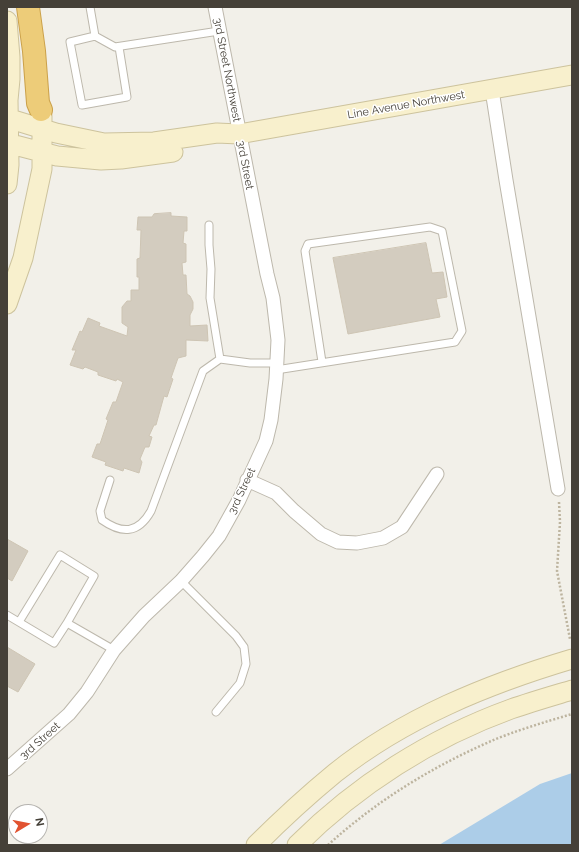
<!DOCTYPE html>
<style>
body{margin:0}
#map{position:relative;width:579px;height:852px;overflow:hidden;background:#f2f0e9;font-family:Raleway,sans-serif}
canvas{display:block}
.frame{position:absolute;inset:0;border:8px solid #454038;pointer-events:none}
.north{position:absolute;left:8px;top:804px;width:40px;height:40px;box-sizing:border-box;background:#fff;border:1px solid #b5b3af;border-radius:50%;rotate:80deg;font-size:11px;font-weight:700;line-height:16px;text-align:center;color:#454038}
.north::after{content:'';display:block;margin:auto;width:14px;height:18px;background:#e15331;clip-path:polygon(50% 0,100% 100%,50% 72%,0 100%)}
</style>
<div id="map">
<canvas width="579" height="852"></canvas>
<div class="frame"></div>
<div class="north">N</div>
</div>
<script>
const g = document.querySelector('canvas').getContext('2d');
g.lineJoin = 'round';
function fillPath(path, color) { g.fillStyle = color; g.fill(path, 'evenodd'); }
function stroke(path, color, width, dash) { g.strokeStyle = color; g.lineWidth = width; g.lineCap = dash ? 'butt' : 'round'; g.setLineDash(dash || []); g.stroke(path); }
function drawText(font, color, halo, rows, align = 'center') {
  g.font = font + ' Raleway,sans-serif'; g.lineWidth = 3; g.setLineDash([]); g.textBaseline = 'middle'; g.strokeStyle = halo; g.fillStyle = color; for (const [text, x, y, turn = 0] of rows) {
    g.save(); g.translate(x, y); g.rotate((+turn || 0) * Math.PI / 180); g.textAlign = isNaN(turn) ? turn : align; if (halo) g.strokeText(text, 0, 0); g.fillText(text, 0, 0); g.restore();
  }
}
fillPath(new Path2D(`
 M572,773V845H439L540,784Z`), '#accde8');
const building = new Path2D(`
 M171,213V216L187,217V231H184L183,243L186,244V262L182,263L183,275H186L187,294L190,296L193,302V309L190,315V326L207,325L208,341L186,340V356L178,358L171,378L173,379L167,397L164,396L156,425H154L149,436L152,437L149,447H145L140,459L142,462L139,473L124,468L123,471L105,465L106,462L92,457L97,444H100L108,420L106,419L113,402H116L123,382L117,379L116,381L98,375V372L85,367L83,369L70,365L76,350H72L80,331L82,332L88,318L100,323L99,326L127,336L128,327L122,323V307L127,301H131V290H139V277H137V259L140,258L141,230H137L138,217H152L154,214Z
 M426,243L432,273L443,272L447,297L436,299L440,317L348,334L333,258Z
 M7,539L28,551L12,581L7,578Z
 M7,647L35,664L18,692L7,686Z`);
fillPath(building, '#d3ccbf');
stroke(building, '#cdc4b3', 1);
const lane = new Path2D(`
 M90,7L95,36L115,47L219,31
 M95,36L70,42L82,105L127,97L119,47
 M209,225V245L211,269L210,298L220,359L250,363H276
 M276,370L455,342L462,331L442,231L430,227L308,244L305,251L322,362
 M110,480L100,511L102,520C122,534 138,534 151,511L203,371L220,359
 M181,581L236,636L244,647L246,664L240,683L216,712
 M7,615L54,643L67,623L114,650
 M19,622L60,555L94,576L67,623`);
const street = new Path2D(`
 M492,90L506,180L558,489
 M247,480L276,493L294,511L321,534L338,542L357,543L383,538L402,527L437,474
 M7,769L69,714L87,692L114,650L144,616L181,581L203,556L219,536L239,500L266,441L271,420L276,379L278,340L273,298L267,274L215,7`);
const secondary = new Path2D(`
 M7,21L10,57V79L8,100L9,165L7,184
 M7,118L56,133L104,143L154,142L217,133L239,134L572,75
 M7,143L57,156L101,160L121,159L173,152
 M7,304L23,258L42,169V116
 M256,845C281,820 307,796 335,773C404,718 488,684 572,659
 M297,845C357,785 431,738 511,709C531,702 552,696 572,690`);
const highway = new Path2D(`
 M28,7L34,51L38,103L41,110`);
stroke(lane, '#bdb8ac', 9);
stroke(street, '#bdb8ac', 15);
stroke(secondary, '#cdc39d', 21);
stroke(highway, '#cba14a', 24);
stroke(new Path2D(`
 M559,502L560,522L557,571L570,639
 M328,845C375,802 430,768 489,742C514,731 545,722 572,714`), '#bdb49f', 2.5, [2, 2]);
stroke(lane, '#fff', 7);
stroke(street, '#fff', 13);
stroke(secondary, '#f8f0cd', 19);
stroke(highway, '#edcc79', 22);
drawText('11px', '#454038', '#fff', [
 ["3rd Street Northwest",227,70,79],
 ["Line Avenue Northwest",406,105,-10],
 ["3rd Street",245,165,79],
 ["3rd Street",242,491,-65],
 ["3rd Street",40,741,-42]
]);
</script>
